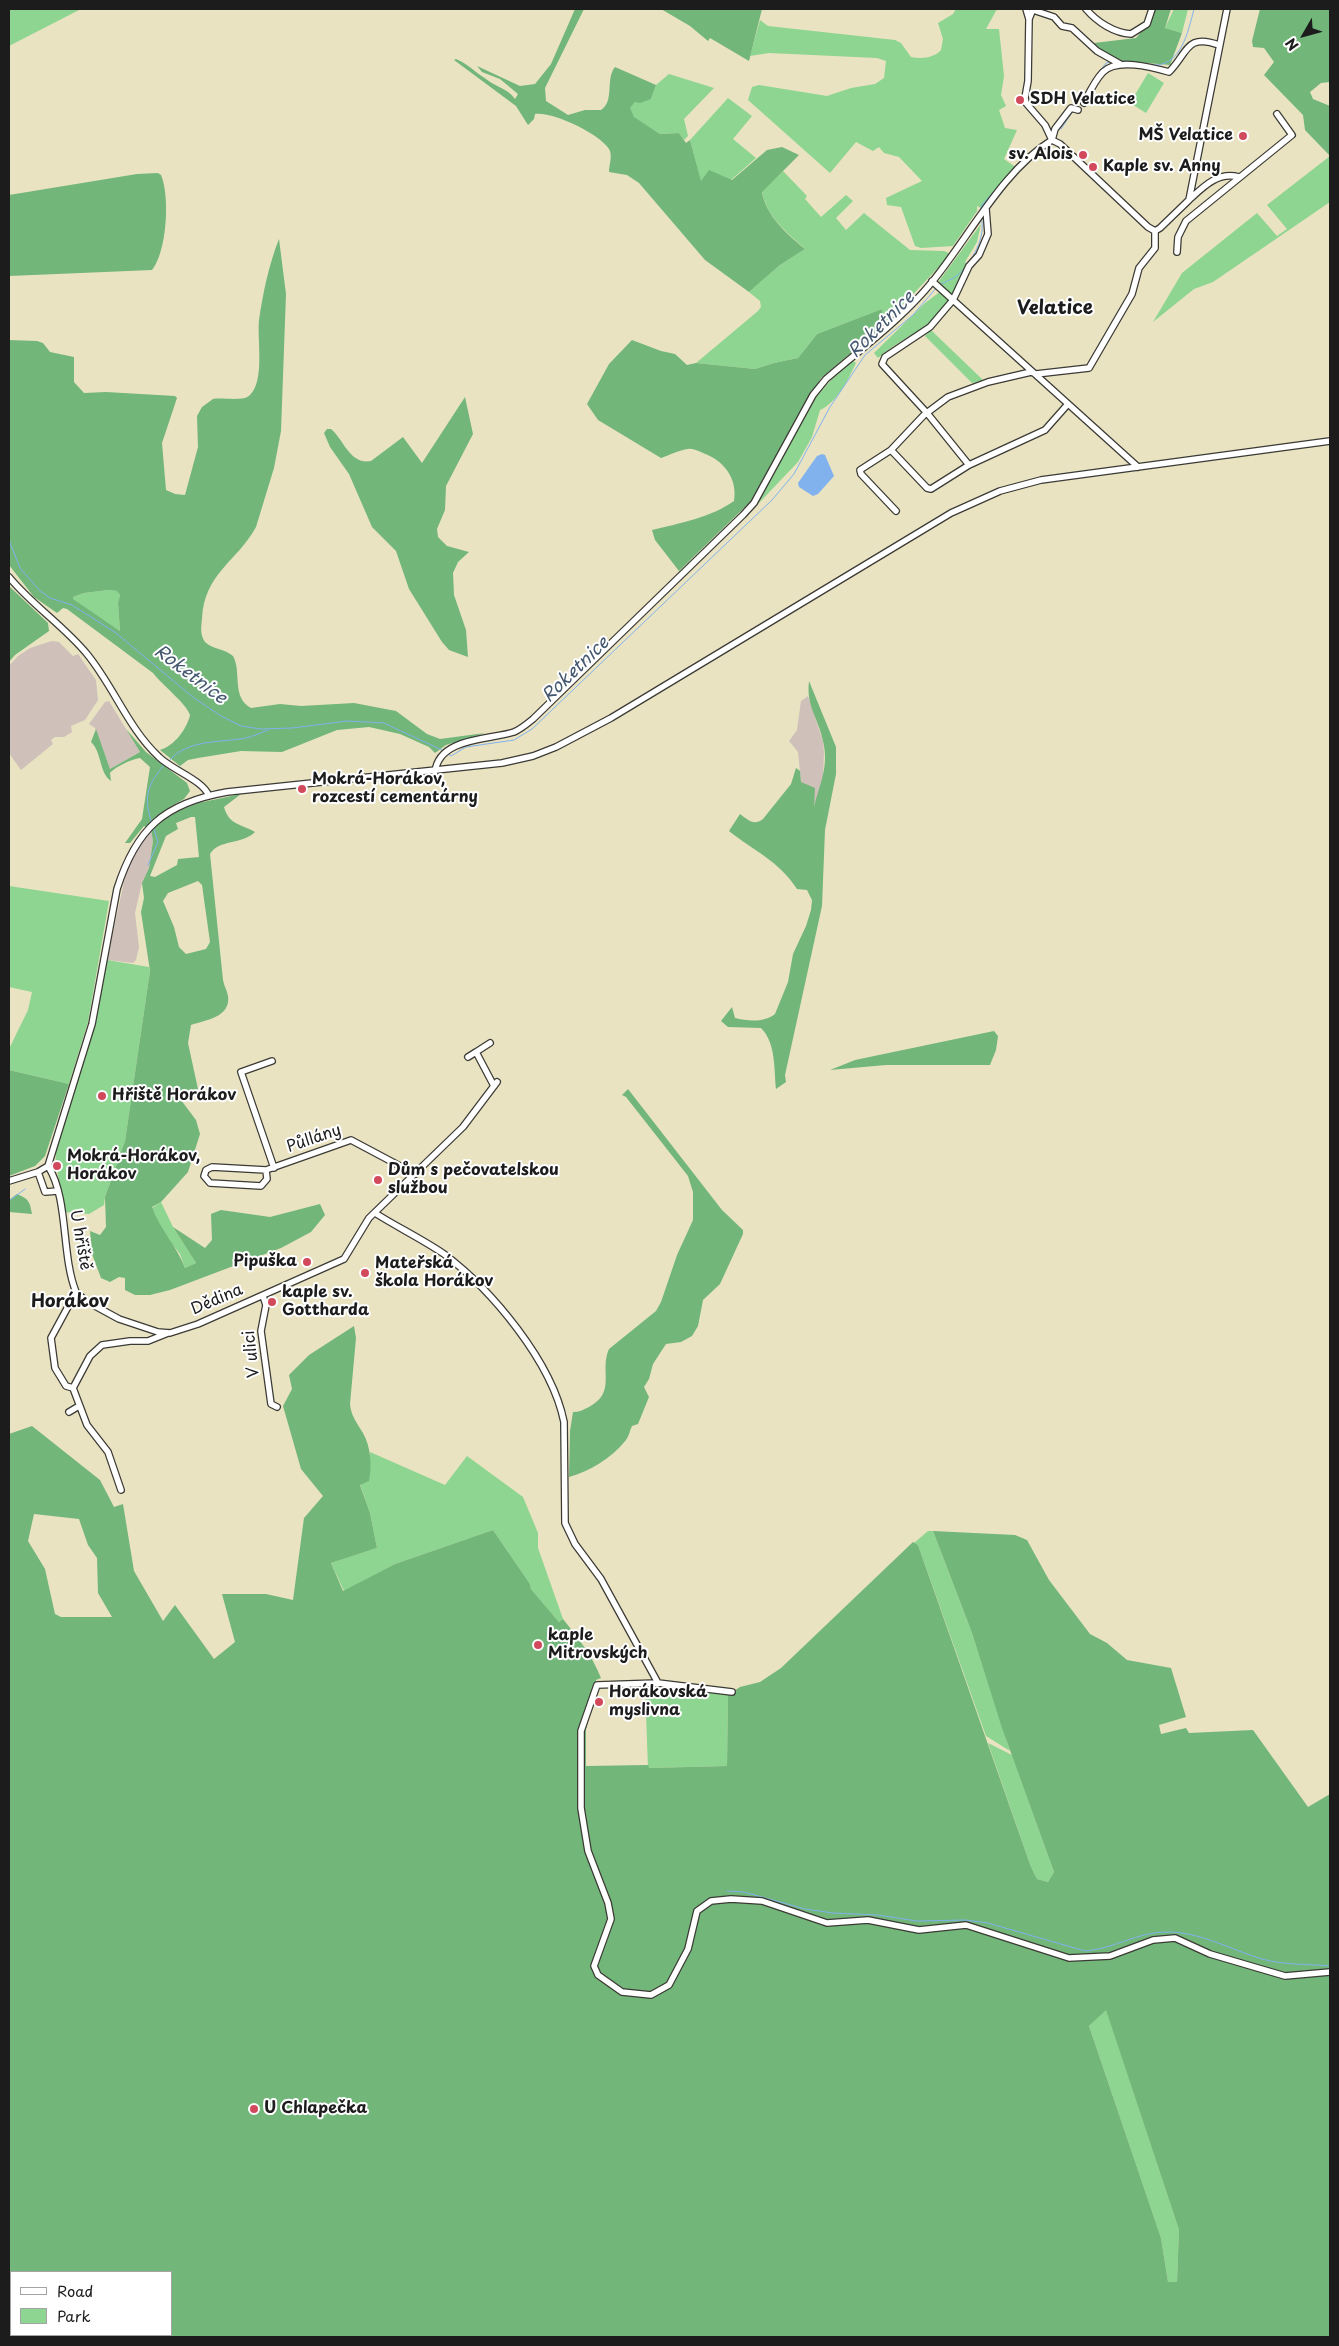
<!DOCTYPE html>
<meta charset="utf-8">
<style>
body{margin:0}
#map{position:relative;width:1339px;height:2346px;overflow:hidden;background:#e9e3c2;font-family:"Playpen Sans",sans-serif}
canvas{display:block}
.frame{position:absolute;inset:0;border:10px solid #1c1c1c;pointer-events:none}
.legend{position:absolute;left:10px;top:2271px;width:162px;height:65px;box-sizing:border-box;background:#fff;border:1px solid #a4a4a4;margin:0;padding:6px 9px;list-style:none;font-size:15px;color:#1c1c1c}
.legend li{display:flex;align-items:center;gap:10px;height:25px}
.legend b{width:25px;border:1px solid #a4a4a4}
.north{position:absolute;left:1279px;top:10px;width:50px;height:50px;-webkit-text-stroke:4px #fff;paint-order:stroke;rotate:232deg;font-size:14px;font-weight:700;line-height:20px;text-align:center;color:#1c1c1c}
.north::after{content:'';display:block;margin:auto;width:18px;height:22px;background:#1c1c1c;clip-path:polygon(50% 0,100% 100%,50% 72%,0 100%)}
</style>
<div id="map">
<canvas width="1339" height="2346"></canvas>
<div class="frame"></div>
<ul class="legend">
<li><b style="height:6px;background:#fff"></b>Road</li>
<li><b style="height:14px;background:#8dd590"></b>Park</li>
</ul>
<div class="north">N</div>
</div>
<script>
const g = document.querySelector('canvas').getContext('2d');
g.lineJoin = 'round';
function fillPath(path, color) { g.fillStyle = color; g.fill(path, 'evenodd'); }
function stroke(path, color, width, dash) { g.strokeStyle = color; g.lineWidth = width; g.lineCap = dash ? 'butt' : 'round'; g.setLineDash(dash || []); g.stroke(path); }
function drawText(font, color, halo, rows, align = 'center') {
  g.font = font + ' "Playpen Sans",sans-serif'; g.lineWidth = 4; g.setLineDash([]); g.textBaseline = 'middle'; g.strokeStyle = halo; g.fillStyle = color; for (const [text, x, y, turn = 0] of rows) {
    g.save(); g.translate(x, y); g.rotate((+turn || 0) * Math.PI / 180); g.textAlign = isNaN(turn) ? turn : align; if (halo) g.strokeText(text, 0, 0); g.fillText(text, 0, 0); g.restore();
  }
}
fillPath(new Path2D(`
 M52,641L59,642L73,656L78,654L96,680L98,700L85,720L71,726L72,732L64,737H55L51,740L53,744L21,770L9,753V666L18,656L30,648Z
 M808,696L823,741L824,752L823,782L814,807L801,782L798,752L789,741L797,730L801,701Z
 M109,701L140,752L110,769L95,728L89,724L105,702Z
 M151,830L153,841L149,868L142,883L135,913L139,947L136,960L133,963L107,960L127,868L135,851Z`), '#cfc0ba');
fillPath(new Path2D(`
 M9,9H81L9,46Z
 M956,9H997L986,29H999L1004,76L1001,95L1006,106L999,110L1005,128L1017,130L1004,159L1017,168L983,209L977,206V211L953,246L921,248L915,246L901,207L887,205L886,198L922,181L899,157L884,153L879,147L873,151L856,142L830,173L748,100L752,87L759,85L827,96L851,88L875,84L884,78L886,61L877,58L769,53L750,56L760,20L768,26L895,40L901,43L911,57C922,59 934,58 941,50L943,39L938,23L953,14Z
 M1174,9H1188L1182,33L1165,28Z
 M1148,73L1164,83L1146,113L1130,103Z
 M669,74L714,88L684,119L688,136L684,140L679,133L660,134L633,117L629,108L635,102L651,99L656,85Z
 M728,98L752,116L733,139L756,158L731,180L701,182L690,140Z
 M1330,156V202L1213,282L1194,289L1153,322L1182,273L1257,213L1277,236L1287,229L1267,205Z
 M783,171L807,196L805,199L821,217L846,195L853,201L836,218L846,230L864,213L910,250L944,251L951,254L884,325L882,309L817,334L798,358L774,363L755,369L696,363L758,311L761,307L760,301L749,292L780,265L805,249C787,232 766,217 762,191Z
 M981,224L977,242L965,262L969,266C961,283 948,310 933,321C915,334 895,343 878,358L874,353L925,303L941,291L939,281Z
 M930,331H932L984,381L972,383L925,336Z
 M853,361L856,363C849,378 837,403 820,410L812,437L798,462L757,505L815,398L831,380Z
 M109,590L118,591L120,595L118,603L120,631L73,600V597L84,593Z
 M9,886L109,901L88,1022L69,1084L9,1070V1049L28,1010L32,992L9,987Z
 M107,960L149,967L150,971L125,1141L105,1197L104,1205L89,1214L65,1212L57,1170H55L56,1149L91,1038Z
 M161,1202L173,1227L196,1263L185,1268L180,1254L162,1231L152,1208Z
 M370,1452L445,1485L467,1456L523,1497L538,1533V1548L563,1619L559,1622L531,1589L530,1584L493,1530L395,1564L344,1591L331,1563L377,1548L370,1513L360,1484L370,1473Z
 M928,1531H933L972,1633L1010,1751L986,1736L918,1545L914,1543Z
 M645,1686L728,1695L727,1766L648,1768Z
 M988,1743L1012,1755L1054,1872L1048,1882L1037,1879L1031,1867Z
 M1106,2009L1179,2230L1177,2282H1168L1161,2238L1089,2026Z`), '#8dd590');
fillPath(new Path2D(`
 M575,9H584L545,88L546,101L568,115L585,110H601C615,101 605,79 615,67L656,85L651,99L640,103L635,102L630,108L634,117L660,134L679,133L686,143L690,140L701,181L709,170L732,180L767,150L782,147L799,155L762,192C766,216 787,234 805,249L780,265L749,292L705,260L639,183L627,175L609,172C609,165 613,155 609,149C600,134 552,111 535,114L534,119L528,125L516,106L454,60L456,59C468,64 475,72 486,79C496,87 507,88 515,99L518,94L500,79L482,72L477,66L520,86L535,84L551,64Z
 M661,9H762L749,61L710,38L708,41L690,26Z
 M1154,9H1171L1165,28L1182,33L1170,65L1113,60L1094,43L1136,38L1154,16Z
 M1260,9H1330V82L1321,83L1310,92L1313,99L1330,106V156L1305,130L1303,115L1264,75L1274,62L1264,48L1253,47L1252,41Z
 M158,173L161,175C170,196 167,251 152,270L9,276V195L137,174Z
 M279,239L286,294L281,431L274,468L256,527C237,562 204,573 202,619C201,627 200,635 205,642C212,649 225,649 233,656C242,672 231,697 251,708L280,704L301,706L354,703L396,711L427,734L440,739L485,733L446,745L435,753L429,747L400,734L369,727L337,730L282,752L241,751L198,758L188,760L180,766L160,750C174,746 187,729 190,715C186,703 163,686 153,673L67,609L63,608L57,613L34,597L9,565V340L37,341L43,343L50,352L74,357V382L84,393L106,392L175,396L177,398L162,443L166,490L175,494L185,495L198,447L197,416L202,407L213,399C222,397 244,402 250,395C265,381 257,339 259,320C263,293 269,264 279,239ZM109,590L117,591L120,595L118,603L120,631L73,599V597L84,593Z
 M882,309L884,325L821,378L751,501L679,571L655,540L652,530C680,523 710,518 734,501C738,478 723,460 703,453C698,451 693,448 688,449C679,450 670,455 661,458L598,420L587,404L609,364L632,340L661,351L675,354L687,365L696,363L755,369L774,363L798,358L817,334Z
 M465,397L473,434L446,486L445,510L437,529L438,537L447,546L469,552L458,562L453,573L454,595L466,630L468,657L449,650L442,642L409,589L396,551L372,527L349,474L330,447L324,433L327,429H331C344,440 350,465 371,461L403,437L422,463Z
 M9,586L48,623L49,631L15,655L9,662Z
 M809,681L836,747V774L825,830L822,906L785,1075L786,1082L776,1089C774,1069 776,1043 761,1028L728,1027L721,1021L732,1007L735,1018C747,1021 764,1023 775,1014L788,982L793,954L806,926L811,910L812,900L807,890L797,889C779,861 754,851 729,831L740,814C748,820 754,826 763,819L791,784L796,768L800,771L801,782L815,788L814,807C820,783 829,767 823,741C818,717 806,707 809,681Z
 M96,729L110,769L140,752L126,729L146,752L187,783L190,791L184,799L170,807L173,813L198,803L241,794L224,807C229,825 241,824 255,832C242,845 219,839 210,854L223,980C224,986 227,990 228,996C231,1017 206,1020 191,1025L188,1043L198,1089L178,1096L196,1120L200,1134L188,1172L161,1202L152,1207C160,1230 177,1246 185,1268L196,1263L173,1227L205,1248L212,1240L211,1214L221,1210L270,1217L320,1204L325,1215L311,1232L281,1248L170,1290L150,1295H135L125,1290V1278L119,1277L110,1282L101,1278L92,1254L90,1231L100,1235L106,1227L105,1197L125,1141L150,971L141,912L144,898L142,883L149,868L153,841L151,830L144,826L130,843H125L142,819L150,767L140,758C132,759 115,767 110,773L111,781C99,773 102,752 91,742ZM191,817H195L199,857L178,859L177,865L155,877L150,876L166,836L178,829L176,823ZM198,881L202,885L210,942L206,949L186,954L179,947L174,927L163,901L168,893Z
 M994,1031L998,1036L996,1050L990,1065H886L830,1070L855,1060Z
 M9,1070L69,1084L45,1156L35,1166L9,1176Z
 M628,1089L722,1210L743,1230V1234L720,1284L703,1300L698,1326L692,1336L681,1342L666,1344L653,1364L649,1379L644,1387L649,1397L638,1424L632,1426C630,1430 629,1436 626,1440C612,1458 590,1471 569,1477L570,1431L573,1412C579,1412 583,1410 589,1407C617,1392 599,1371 609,1349L656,1311L661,1302L677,1255L693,1220V1192L688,1176L626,1097L622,1095Z
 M17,1194C29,1199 30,1202 32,1214L9,1212V1200Z
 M354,1326L356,1338L350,1404C351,1416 357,1423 363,1433C371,1447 372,1466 369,1481L360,1485L370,1513L377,1548L331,1563L343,1591L395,1564L493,1530L530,1584L531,1589L559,1622L563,1619C578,1638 592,1655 601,1678L596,1680V1692L586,1729V1766L648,1765L649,1768L727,1766L728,1695L740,1687L760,1682L781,1668L913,1542L918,1545L1031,1867L1037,1879L1048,1882L1054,1872L1002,1728L972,1633L933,1531L1015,1535L1027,1540L1049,1580L1090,1634L1107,1643L1127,1660L1171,1668L1186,1717L1159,1725L1161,1734L1186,1728L1189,1733L1253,1730L1308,1807L1330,1794V2337H9V1434L32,1426L100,1480L114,1507L123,1504L134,1571L163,1621L175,1605L214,1659L235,1642L222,1594H266L293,1600L304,1518L323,1496L301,1469L283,1406L292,1389L289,1375L309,1355ZM34,1514L79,1519L88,1545L97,1558L98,1593L112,1617H61L55,1614L45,1569L28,1541ZM1106,2010L1179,2230L1177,2282H1168L1161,2238L1089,2026ZM11,2272H171V2335H11Z`), '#72b67a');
fillPath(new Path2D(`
 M822,454L825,455L834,476L818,494L813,496L799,487L798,483L817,456Z`), '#81b2ed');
stroke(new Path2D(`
 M1151,65C1181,68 1188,32 1194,9
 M1099,72L1106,63L1110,62
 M1075,108L1090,86
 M1061,129L1073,111
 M980,211L982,205L1015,167
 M940,285C946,281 953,279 958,275C972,261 987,237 981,217
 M9,540L20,568L40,591L50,598L72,605L116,633L194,698L221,716L241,726L261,729L292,728L347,721L384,723L444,751
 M447,753L451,756L466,747L514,740L532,729L772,500L794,474L830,407L865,355L913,315L937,287
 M169,761C187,739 220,743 246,738C253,736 261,733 268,730
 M152,823C143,798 147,785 164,765
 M148,865L158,842L154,829
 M9,1201L25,1189
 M727,1891L744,1892L805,1909L833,1913L878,1915L917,1921L965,1920L988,1923L1085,1951C1113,1949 1138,1932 1166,1932C1198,1931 1232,1950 1262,1959C1284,1965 1308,1964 1330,1966`), '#81b2ed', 1);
const minor = new Path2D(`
 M1026,9L1029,19
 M1033,9L1029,19L1028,81L1025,98L1026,103L1045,125L1052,140
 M1086,9C1097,22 1114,33 1131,34L1147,24L1152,9
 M1033,10L1054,17L1062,26L1072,28L1097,51L1120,64
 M1084,103C1089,93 1095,80 1103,72C1117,58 1151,67 1169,72C1188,53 1186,33 1219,45
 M1052,140L1055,129L1071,108L1078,110
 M1189,200C1203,187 1218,171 1239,177
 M1177,252L1178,237L1186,221L1292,135L1277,114
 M932,281L1138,467
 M891,450L927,488L931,489L969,465L1045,430L1068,404
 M969,465L927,413L882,364L885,357L930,327L953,300L969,266L979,255L988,234L986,209
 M896,511L861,474L860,470L891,450L924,415L948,397L988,382L1031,372L1036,374L1089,368L1132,294L1139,268L1155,248V231
 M9,577C32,605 64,626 87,654C114,687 128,728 159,757C172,770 203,780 209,796
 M435,772C439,737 490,740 514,732C521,729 527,724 533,719L743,515L754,503L813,395L826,379C862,348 902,319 932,282C969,237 1003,170 1052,140L1060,144L1148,227L1155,231L1160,228L1189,200L1227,9
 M490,1043L476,1052L494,1086
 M468,1057L476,1052
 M272,1061L241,1072L274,1168
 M48,1166L92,1024L117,889C136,829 164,803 227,792L502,763L533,756L556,747L611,718L951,513L1000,491L1041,480L1330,441
 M48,1166C69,1199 61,1255 76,1292L86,1301L119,1319L158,1332L170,1333L198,1324L344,1259L369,1218L463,1127L497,1082
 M266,1170L267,1179L261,1186L210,1183L204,1176L206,1170L212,1167L266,1170L351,1140L415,1174
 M38,1172L45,1192L58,1191
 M9,1181L38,1172L48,1166
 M375,1213C397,1227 422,1239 444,1254C492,1290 552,1362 564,1422L565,1523L575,1544L601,1579L658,1683
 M263,1296L266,1305L261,1331L271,1404L277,1407
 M73,1388L66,1386L55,1368L51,1338L76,1292
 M69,1412L79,1406
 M121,1490L108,1452L87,1425L73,1388L90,1356L102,1345L130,1341H148L168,1333
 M732,1692L658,1683L597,1685L581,1731V1808L588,1851L608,1903L611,1919L594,1966L598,1975L622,1992L651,1995L669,1985L688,1949L697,1911L711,1901L731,1899L762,1901L827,1923L868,1920L919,1930L966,1925L1069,1958L1110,1956L1153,1940L1175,1938L1210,1954L1285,1976L1330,1972`);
stroke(minor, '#3b3a35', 8);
stroke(minor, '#fff', 5.5);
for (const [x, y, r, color] of [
 [1020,100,5,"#d1495b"],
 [1243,136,5,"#d1495b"],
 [1083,155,5,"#d1495b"],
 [1093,167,5,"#d1495b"],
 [302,789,5,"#d1495b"],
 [102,1096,5,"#d1495b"],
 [57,1166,5,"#d1495b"],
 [378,1180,5,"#d1495b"],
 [307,1262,5,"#d1495b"],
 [365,1273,5,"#d1495b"],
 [272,1302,5,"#d1495b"],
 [538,1645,5,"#d1495b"],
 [599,1702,5,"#d1495b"],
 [254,2109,5,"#d1495b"]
]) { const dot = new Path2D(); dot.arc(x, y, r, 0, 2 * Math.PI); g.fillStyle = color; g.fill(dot); stroke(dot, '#fff', 2); }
drawText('bold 16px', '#1c1c1c', '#fff', [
 ["SDH Velatice",1030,100],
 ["MŠ Velatice",1233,136,"right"],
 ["sv. Alois",1073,155,"right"],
 ["Kaple sv. Anny",1103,167],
 ["Mokrá-Horákov,",312,780],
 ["rozcestí cementárny",312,798],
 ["Hřiště Horákov",112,1096],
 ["Mokrá-Horákov,",67,1157],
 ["Horákov",67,1175],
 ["Dům s pečovatelskou",388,1171],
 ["službou",388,1189],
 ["Pipuška",297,1262,"right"],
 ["Mateřská",375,1264],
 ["škola Horákov",375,1282],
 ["kaple sv.",282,1293],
 ["Gottharda",282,1311],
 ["kaple",548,1636],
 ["Mitrovských",548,1654],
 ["Horákovská",609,1693],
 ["myslivna",609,1711],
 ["U Chlapečka",264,2109]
], 'left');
drawText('16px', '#1c1c1c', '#fff', [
 ["Půllány",314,1139,-19],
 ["U hřiště",80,1240,80],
 ["Dědina",217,1300,-23],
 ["V ulici",252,1354,-96]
]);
drawText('italic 18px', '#445870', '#fff', [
 ["Roketnice",882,325,-45],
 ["Roketnice",576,670,-44],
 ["Roketnice",190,675,37]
]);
drawText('bold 18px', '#1c1c1c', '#fff', [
 ["Horákov",70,1302]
]);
drawText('bold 19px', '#1c1c1c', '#fff', [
 ["Velatice",1055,309]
]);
</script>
